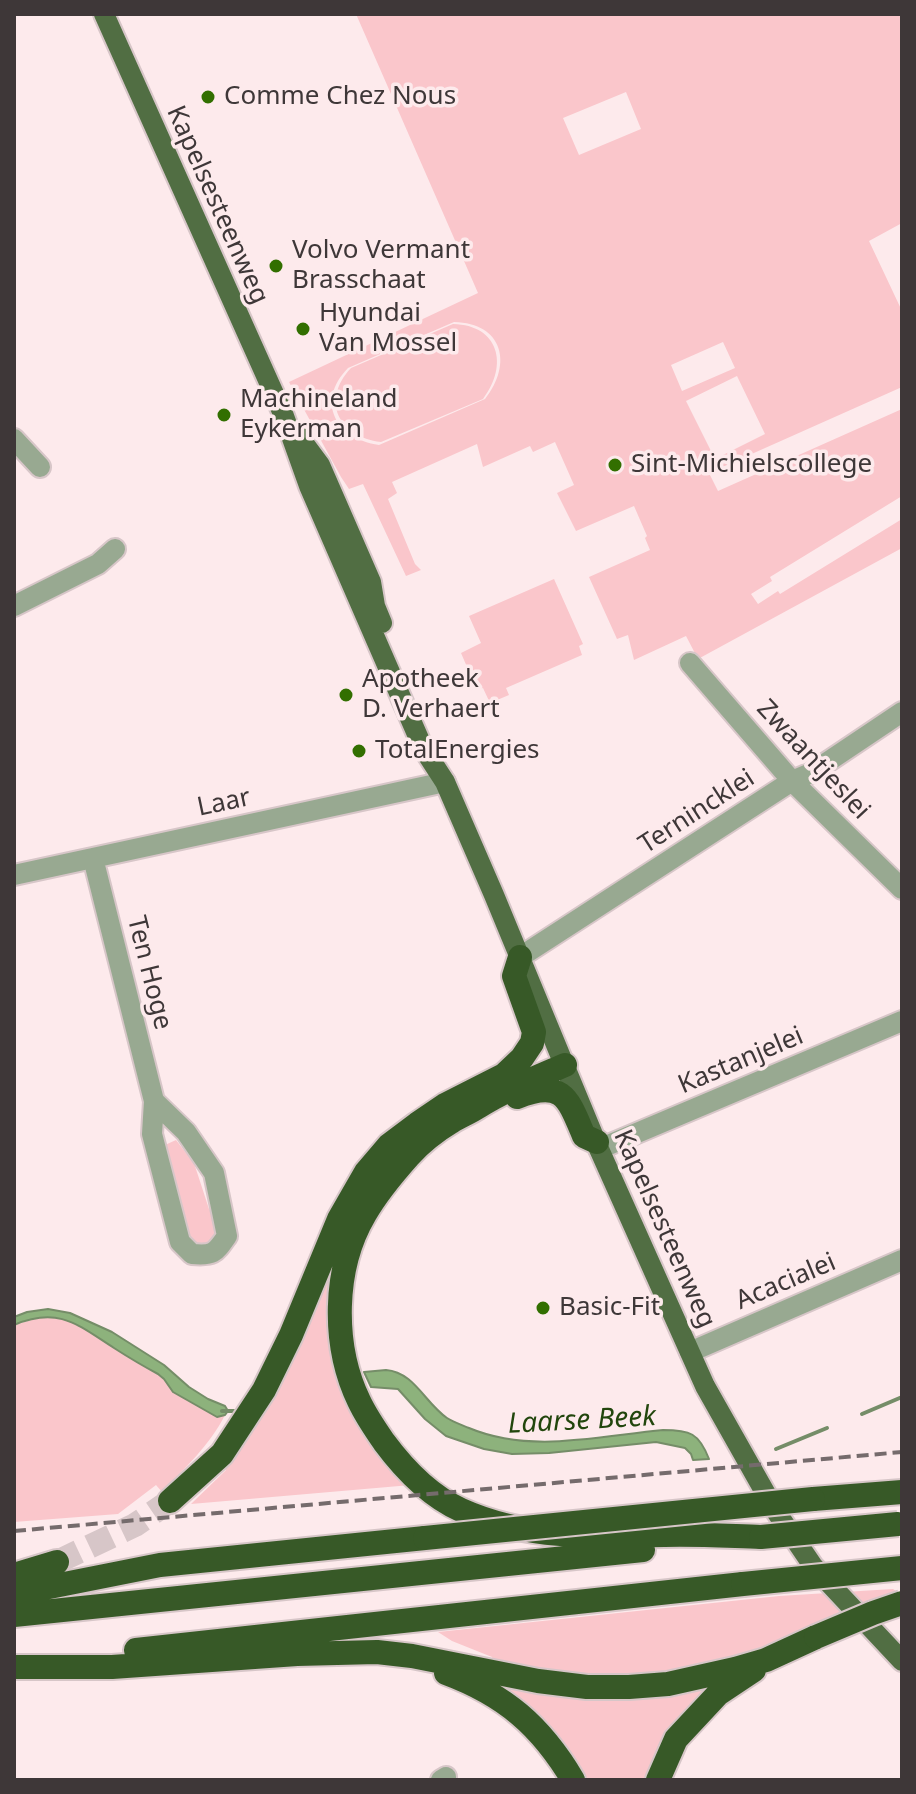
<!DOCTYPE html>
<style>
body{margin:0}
#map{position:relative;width:916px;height:1794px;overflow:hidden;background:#fdeaec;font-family:"Noto Sans",sans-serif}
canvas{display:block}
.frame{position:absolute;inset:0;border:16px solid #3e3738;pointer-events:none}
</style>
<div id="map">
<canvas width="916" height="1794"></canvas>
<div class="frame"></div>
</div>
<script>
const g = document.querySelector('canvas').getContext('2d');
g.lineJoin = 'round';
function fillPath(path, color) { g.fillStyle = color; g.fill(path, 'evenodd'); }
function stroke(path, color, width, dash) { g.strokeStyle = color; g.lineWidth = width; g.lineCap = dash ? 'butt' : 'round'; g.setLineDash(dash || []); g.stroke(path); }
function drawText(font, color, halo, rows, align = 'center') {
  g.font = font + ' "Noto Sans",sans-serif'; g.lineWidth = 7; g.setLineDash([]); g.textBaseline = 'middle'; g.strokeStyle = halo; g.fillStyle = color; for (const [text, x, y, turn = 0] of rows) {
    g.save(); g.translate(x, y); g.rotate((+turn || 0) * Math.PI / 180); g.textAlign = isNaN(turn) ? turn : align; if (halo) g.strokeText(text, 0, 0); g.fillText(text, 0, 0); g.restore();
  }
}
fillPath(new Path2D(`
 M356,14H902V223L869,241L902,311V387L709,473L718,491L902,409V496L770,577L772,581L751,594L758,604L778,591L780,594L902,519V548L698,659L686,636L634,660L628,635L617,639L589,577L650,550L645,538L647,536L634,506L576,531L557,493L574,485L555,442L533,452L530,446L483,467L477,444L392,482L397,493L388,499L415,564L421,570L406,576L363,484L349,489L341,477L289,382L478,293ZM626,92L641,129L579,155L563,118ZM454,322C503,323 513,364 485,399L379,445C336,439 315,402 348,368ZM723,342L735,368L682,391L671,365ZM737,376L765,434L715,459L686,401Z
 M453,324C499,325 509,365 483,399L381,442C339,437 320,401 351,368Z
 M554,579L583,644L579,646L582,655L506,688L509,695L490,703L483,688L477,690L461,653L481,643L469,616Z
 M176,1140L194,1163L209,1209L215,1213L220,1229C212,1245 208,1248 190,1243L165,1145Z
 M338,1238L332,1314L411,1485L191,1504L226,1470L220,1464Z
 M42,1317C72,1317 89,1332 113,1347C127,1357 143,1366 158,1374L164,1378L173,1392L217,1417L225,1415C210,1445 184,1469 162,1492L156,1485L118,1514L14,1522V1325Z
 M893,1589L896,1591L827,1618L749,1656L627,1680L494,1664L492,1657L452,1641L438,1632L779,1596Z
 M488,1683L717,1685L651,1780H579Z`), '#fac6cb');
const water = new Path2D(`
 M48,1309L70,1313L112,1332L164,1365L189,1387L208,1399L225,1406L228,1411L225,1415L217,1417L173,1392L164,1379L158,1374C143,1366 128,1357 114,1348C78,1325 59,1306 14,1325V1317L27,1312Z
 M386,1370C414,1372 425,1403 447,1418C453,1422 462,1425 469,1428C531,1454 599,1436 663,1430C690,1430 699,1433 709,1459L693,1460L691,1454L685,1448L656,1442L549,1453L512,1454L484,1449L446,1436L425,1419L398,1389L371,1387L364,1372Z`);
fillPath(water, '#8db27c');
stroke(water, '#758d68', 2);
stroke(new Path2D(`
 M222,1411H234
 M862,1414L902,1397
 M776,1449L827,1428`), '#758d68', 4);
stroke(new Path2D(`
 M57,1562L135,1525L170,1501`), '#d7c6c8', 24, [24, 12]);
const minor = new Path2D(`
 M14,439L40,467
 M14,606L98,564L115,549
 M690,663L792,781L902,889
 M93,858L154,1101L152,1134L180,1242L192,1254C214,1256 215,1253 227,1236L214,1173L186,1132L154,1101
 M14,875L445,782
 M520,957L792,781L811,773L902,712
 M599,1149L902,1021
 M690,1352L902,1260
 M441,1780L446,1777`);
const major = new Path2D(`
 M104,14L284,416L309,486L423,748L445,782L494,895L599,1149L705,1386L775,1510L813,1566L902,1661
 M297,434L320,465L371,582L375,606L382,623`);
const highway = new Path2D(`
 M565,1065C535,1078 505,1090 478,1107C469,1113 460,1116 451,1122C436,1131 421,1143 409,1156C393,1174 377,1193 365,1214C333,1268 332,1345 359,1401C366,1416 375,1429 384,1442C404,1469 430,1496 461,1510C525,1539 595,1537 664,1535C696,1534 728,1536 761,1537
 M503,1076L522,1058L532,1043L534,1032L514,976L520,957
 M517,1097C563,1079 568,1098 584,1136L597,1142
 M813,1499L902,1492
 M170,1501L222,1454L264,1390L291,1335L339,1219L366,1172L389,1145L417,1124L445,1105L506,1074
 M14,1575L57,1562
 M14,1594L160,1565L425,1538
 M14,1615L643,1550
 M136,1650L743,1584
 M14,1667H112L297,1654L377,1652L412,1656L538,1681L587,1687H629L668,1684L735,1669L766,1660L816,1637
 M446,1673C505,1695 541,1726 573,1780
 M658,1780L676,1739L718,1694L754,1670`);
stroke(minor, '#d7c6c8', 24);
stroke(major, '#d7c6c8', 24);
stroke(highway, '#d7c6c8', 28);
stroke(minor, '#98a991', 20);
stroke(major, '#516e43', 20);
stroke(highway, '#375927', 24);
stroke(new Path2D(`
 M14,1531L902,1452`), '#756b6c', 4, [12, 6]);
const highwayBridge = new Path2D(`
 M761,1537L898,1524
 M425,1538L813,1499
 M743,1584L902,1568
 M816,1637L873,1613L902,1603`);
stroke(highwayBridge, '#d7c6c8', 28, []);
stroke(highwayBridge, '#375927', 24);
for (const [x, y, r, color] of [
 [208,97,8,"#326f00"],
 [276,266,8,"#326f00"],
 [303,329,8,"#326f00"],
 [224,415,8,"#326f00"],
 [615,465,8,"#326f00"],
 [346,695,8,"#326f00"],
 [359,751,8,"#326f00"],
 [543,1308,8,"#326f00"]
]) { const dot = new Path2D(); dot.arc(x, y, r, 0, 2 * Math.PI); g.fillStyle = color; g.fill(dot); stroke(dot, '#fdeaec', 3); }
drawText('26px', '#3e3738', '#fdeaec', [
 ["Comme Chez Nous",224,97],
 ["Volvo Vermant",292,251],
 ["Brasschaat",292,281],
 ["Hyundai",319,314],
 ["Van Mossel",319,344],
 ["Machineland",240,400],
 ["Eykerman",240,430],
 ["Sint-Michielscollege",631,465],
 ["Apotheek",362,680],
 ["D. Verhaert",362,710],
 ["TotalEnergies",375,751],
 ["Basic-Fit",559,1308]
], 'left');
drawText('26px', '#3e3738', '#fdeaec', [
 ["Kapelsesteenweg",217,205,66],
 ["Zwaantjeslei",813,760,47],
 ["Laar",224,803,-12],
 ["Ternincklei",697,812,-33],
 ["Ten Hoge",149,973,76],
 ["Kastanjelei",741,1061,-23],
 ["Kapelsesteenweg",664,1229,66],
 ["Acacialei",786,1282,-23]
]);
drawText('italic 28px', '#22460d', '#fdeaec', [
 ["Laarse Beek",582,1421,-3]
]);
</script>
